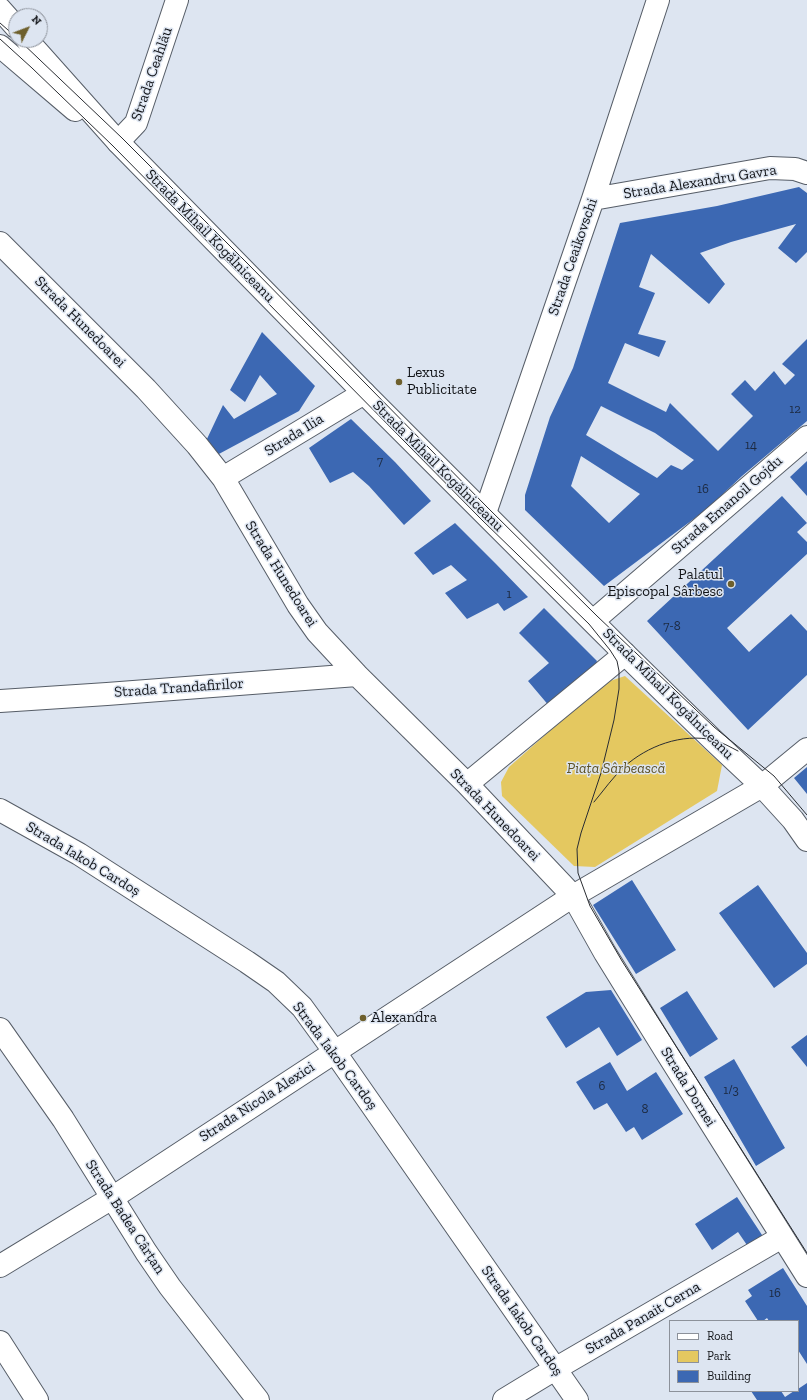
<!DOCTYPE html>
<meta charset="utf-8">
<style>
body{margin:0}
#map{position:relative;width:807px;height:1400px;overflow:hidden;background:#dde5f1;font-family:"Zilla Slab",serif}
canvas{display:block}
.legend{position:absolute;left:669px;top:1320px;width:130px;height:72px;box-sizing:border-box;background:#dde5f1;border:1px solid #8c919a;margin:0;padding:5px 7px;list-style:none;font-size:12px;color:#121418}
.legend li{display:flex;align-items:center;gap:8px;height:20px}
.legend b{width:20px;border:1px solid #8c919a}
.north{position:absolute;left:8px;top:8px;width:40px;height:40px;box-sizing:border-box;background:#dde5f1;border:1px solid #8c919a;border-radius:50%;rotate:48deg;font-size:11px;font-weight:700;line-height:16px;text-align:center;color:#121418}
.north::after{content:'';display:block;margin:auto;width:14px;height:18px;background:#6e602d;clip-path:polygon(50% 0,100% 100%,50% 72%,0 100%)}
</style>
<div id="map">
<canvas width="807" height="1400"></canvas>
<ul class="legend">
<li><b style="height:5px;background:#fff"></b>Road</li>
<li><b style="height:11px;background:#e4c860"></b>Park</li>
<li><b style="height:11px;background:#3c68b3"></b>Building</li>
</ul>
<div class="north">N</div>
</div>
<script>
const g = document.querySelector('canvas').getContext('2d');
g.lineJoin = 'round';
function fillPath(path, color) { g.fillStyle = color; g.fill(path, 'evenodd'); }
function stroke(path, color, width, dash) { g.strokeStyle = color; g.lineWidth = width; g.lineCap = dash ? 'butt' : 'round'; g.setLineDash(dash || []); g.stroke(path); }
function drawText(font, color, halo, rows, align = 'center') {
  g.font = font + ' "Zilla Slab",serif'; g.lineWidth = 3; g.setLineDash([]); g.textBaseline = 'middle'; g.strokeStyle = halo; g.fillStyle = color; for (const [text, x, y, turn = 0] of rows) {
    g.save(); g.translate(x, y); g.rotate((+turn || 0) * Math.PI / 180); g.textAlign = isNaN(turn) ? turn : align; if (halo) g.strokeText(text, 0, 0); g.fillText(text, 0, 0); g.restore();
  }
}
fillPath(new Path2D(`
 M625,676L722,765L717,791L595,867L574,866L502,796L501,782L509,767L604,683Z`), '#e4c860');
fillPath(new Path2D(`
 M799,187L807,193V252L796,263L778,248L796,224L731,242L700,253L725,284L709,304L651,254L639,287L655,293L638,334L666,341L659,357L625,343L608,383L666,412L670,403L718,451L753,416L731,394L745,380L755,391L774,371L785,385L795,375L782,364L807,339V421L742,476L707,509L604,586L525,510V495L550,417L573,368L620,223L717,206ZM601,406L655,433L694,460L682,470L671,465L657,478L586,435ZM581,456L640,494L609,523L571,486Z
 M262,332L315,386L299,411L217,455L206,441L223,405L234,419L277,394L260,375L245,402L230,390Z
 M351,419L395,462L431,501L404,525L369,486L353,472L330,483L309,448Z
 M807,461V496L790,477Z
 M782,496L807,523L797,532L807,542V554L727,628L749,652L791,614L807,631V675L748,730L647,621Z
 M455,523L496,564L528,597L504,611L498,603L467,619L445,593L467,580L451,565L433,575L414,553Z
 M544,608L597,661L591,676L550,707L528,681L549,663L519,633Z
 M807,767V794L794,778Z
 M632,880L676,950L636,974L593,905Z
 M758,885L807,953V964L774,988L719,913Z
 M611,990L642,1040L617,1056L599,1027L566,1048L546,1017L586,992Z
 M687,991L718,1039L690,1057L660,1008Z
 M807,1035V1067L791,1047Z
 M734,1059L785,1148L756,1166L704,1077Z
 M610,1062L627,1091L656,1072L683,1114L642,1140L634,1127L626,1132L607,1103L594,1110L576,1082Z
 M737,1197L764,1238L749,1248L738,1232L712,1250L695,1224Z
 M783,1268L807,1306V1364L798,1350V1321H769L767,1318L763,1321H758L745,1301L752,1296L748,1290Z
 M807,1383V1400H757L751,1391H781L785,1397L794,1391H798V1389Z`), '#3c68b3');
const minor = new Path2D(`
 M118,142L136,123L177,0
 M593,199L770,168L795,169L807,173
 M0,243L146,389L197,445L223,478L298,605L317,632L357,675L467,784L573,896L112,1198L0,1266
 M223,478L364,393
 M485,513L593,199L658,0
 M593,621L807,437
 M0,701L107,694L357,675
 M467,784L625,654
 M762,786L807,749
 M0,810L79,854L247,962L276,982L302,1007L334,1051L577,1400
 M0,1029L63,1119L146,1252L170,1287L258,1400
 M0,1342L37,1400
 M504,1400L555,1369L782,1237`);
const major = new Path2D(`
 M0,9L16,27
 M27,40L118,142L364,393L625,654L713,740L762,786L793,820L807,840
 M0,46L75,110
 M762,786L573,896L605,953L665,1050L807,1276`);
stroke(minor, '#565d67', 24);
stroke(major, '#565d67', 24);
stroke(minor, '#fff', 22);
stroke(major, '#fff', 22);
stroke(new Path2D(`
 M0,23L16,37
 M0,39L32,68L113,146L482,520L589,624L610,650L617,661L619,671V689L614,720L601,773L581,833L577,849L578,873L590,906L622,961L807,1253
 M19,40L122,138L249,265L487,507L597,616L714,727L774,776L807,815
 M594,802C604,790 613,777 624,767C647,746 682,733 713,740C722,742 730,747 738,751`), '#2a2d32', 1);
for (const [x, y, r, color] of [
 [399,382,4,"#6e602d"],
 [731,584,4,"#6e602d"],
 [363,1018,4,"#6e602d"]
]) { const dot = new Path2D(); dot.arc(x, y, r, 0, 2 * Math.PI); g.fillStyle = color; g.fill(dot); stroke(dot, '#dde5f1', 1.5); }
drawText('13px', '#1c293f', null, [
 ["12",795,409],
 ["14",751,445],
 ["7",380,461],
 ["16",703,489],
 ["1",509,594],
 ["7-8",672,626],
 ["6",602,1086],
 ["1/3",731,1090],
 ["8",645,1109],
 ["16",775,1293]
]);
drawText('15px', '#121418', '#dde5f1', [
 ["Strada Ceahlău",152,74,-71],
 ["Strada Alexandru Gavra",700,182,-9],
 ["Strada Mihail Kogălniceanu",210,236,46],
 ["Strada Ceaikovschi",573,257,-71],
 ["Strada Hunedoarei",80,322,45],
 ["Strada Ilia",294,435,-32],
 ["Strada Mihail Kogălniceanu",438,466,45],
 ["Strada Emanoil Gojdu",727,505,-41],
 ["Strada Hunedoarei",281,574,58],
 ["Strada Trandafirilor",179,688,-4],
 ["Strada Mihail Kogălniceanu",668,694,45],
 ["Strada Hunedoarei",495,815,46],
 ["Strada Iakob Cardoș",83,859,31],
 ["Strada Iakob Cardoș",335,1056,53],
 ["Strada Dornei",688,1087,58],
 ["Strada Nicola Alexici",257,1102,-33],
 ["Strada Badea Cârțan",125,1217,57],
 ["Strada Panait Cerna",643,1318,-30],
 ["Strada Iakob Cardoș",522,1321,55]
]);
drawText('15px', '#121418', '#dde5f1', [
 ["Lexus",407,373],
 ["Publicitate",407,390],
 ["Palatul",723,575,"right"],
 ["Episcopal Sârbesc",723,592,"right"],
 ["Alexandra",371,1018]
], 'left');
drawText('italic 15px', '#5e5327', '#dde5f1', [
 ["Piața Sârbească",616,769]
]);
</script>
